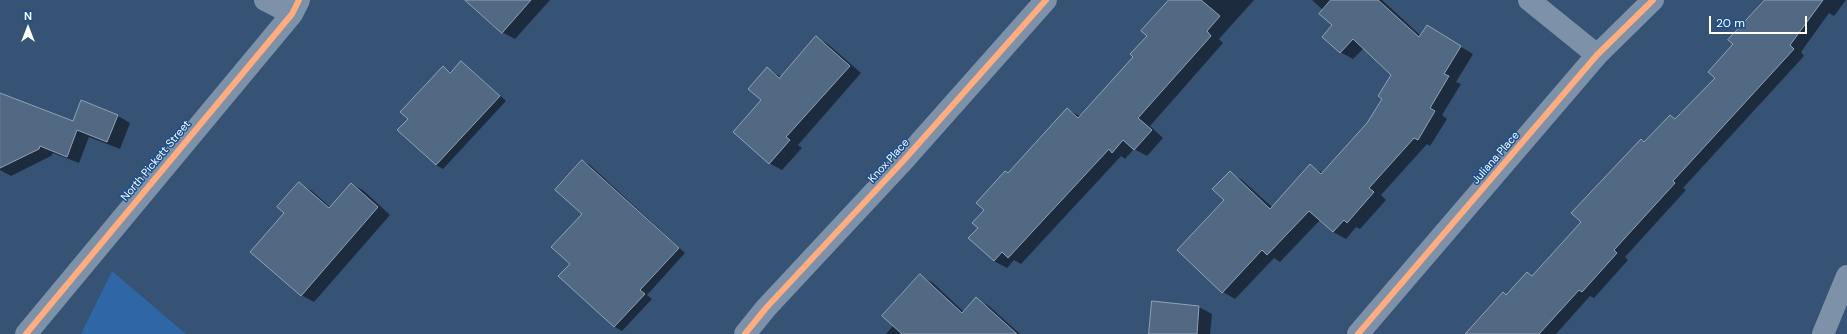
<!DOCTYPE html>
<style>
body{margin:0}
#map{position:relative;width:1847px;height:334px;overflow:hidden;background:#365274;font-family:"DM Sans",sans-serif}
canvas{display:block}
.north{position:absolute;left:8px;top:8px;width:40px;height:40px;-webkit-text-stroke:3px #1b4f8f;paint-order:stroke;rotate:0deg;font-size:11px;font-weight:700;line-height:16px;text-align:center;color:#fff}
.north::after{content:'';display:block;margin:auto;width:14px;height:18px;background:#fff;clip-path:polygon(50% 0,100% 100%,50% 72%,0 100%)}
.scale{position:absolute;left:1709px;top:16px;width:98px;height:18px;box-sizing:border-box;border:2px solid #fff;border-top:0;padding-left:5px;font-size:12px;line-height:14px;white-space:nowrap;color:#fff;-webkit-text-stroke:3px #1b4f8f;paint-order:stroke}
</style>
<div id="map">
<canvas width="1847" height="334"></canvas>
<div class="north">N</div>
<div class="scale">20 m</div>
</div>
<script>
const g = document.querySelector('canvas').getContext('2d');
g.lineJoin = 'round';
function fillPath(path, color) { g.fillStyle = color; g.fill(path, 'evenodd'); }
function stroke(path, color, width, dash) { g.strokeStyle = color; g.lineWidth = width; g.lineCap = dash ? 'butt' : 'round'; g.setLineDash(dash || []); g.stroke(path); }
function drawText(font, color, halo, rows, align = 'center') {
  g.font = font + ' "DM Sans",sans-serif'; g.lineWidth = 3; g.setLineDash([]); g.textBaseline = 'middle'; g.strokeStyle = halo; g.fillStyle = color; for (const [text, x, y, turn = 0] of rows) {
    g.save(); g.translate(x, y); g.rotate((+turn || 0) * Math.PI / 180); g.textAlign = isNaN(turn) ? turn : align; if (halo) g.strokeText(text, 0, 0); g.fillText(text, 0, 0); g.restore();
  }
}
fillPath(new Path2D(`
 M112,271L186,334H81Z`), '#2f66a5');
fillPath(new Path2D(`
 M466,0H550L515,39L502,32Z
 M1170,0H1254L1219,39L1223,43L1150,126L1163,138L1147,156L1134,149L1125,159L1121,156L1021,264L1014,260L1007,268L994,261L979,227L985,209L1008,174L1067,109L1081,117L1135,57Z
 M1312,0H1382L1421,36L1439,34L1473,54L1456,82L1461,84L1442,115L1447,119L1430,146L1427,144L1381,195L1386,200L1360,229L1356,227L1346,239L1333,232L1320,220L1280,262L1274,258L1235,299L1223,292L1225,200L1230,173L1242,180L1273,208L1310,166L1323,173L1368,123L1383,99L1393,75L1364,48L1353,59L1340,52L1333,25L1323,10Z
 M1769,0H1846L1834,16L1829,13L1801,52L1804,56L1683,188L1686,190L1625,257L1628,260L1594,298L1590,296L1556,334H1478L1503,293L1507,296L1527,273L1533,276L1582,222L1645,143L1670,116L1676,119L1716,78L1734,44Z
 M816,37L828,44L861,73L798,145L802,148L782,170L769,163L762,100L767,68L781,77Z
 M461,62L468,67L506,101L443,169L436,165L409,119L443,67L452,73Z
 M0,94L74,122L81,102L118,116L130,123L120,149L89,137L79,163L53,153L51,156L11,176L0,170Z
 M583,161L590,165L685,253L647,295L652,299L622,331L615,327L560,276L571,263L583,214Z
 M300,184L312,191L331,208L352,184L364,191L390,215L314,302L301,295L285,213Z
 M920,276L933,283L964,312L976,299L989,306L1020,334H886L894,325Z
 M1153,302L1199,307L1212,314L1210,334H1145H1150Z`), '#0007');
const building = new Path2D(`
 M465,0H531L502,33Z
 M1169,0H1201L1220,16L1207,31L1211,36L1138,118L1152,130L1134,150L1123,140L1112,153L1109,149L1008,258L1002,252L994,261L968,238L978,228L972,223L984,210L976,203L1005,171L1008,173L1067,108L1078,118L1133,57L1130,54L1147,36L1141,31Z
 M1331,0H1378L1419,37L1427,25L1461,46L1444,74L1449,76L1430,108L1435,111L1418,140L1414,138L1369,188L1374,192L1347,223L1344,220L1333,232L1309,211L1267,255L1262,250L1222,293L1177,250L1224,200L1212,189L1230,171L1270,209L1310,164L1321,174L1367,123L1382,99L1378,96L1391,75L1353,39L1340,53L1322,37L1332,25L1319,14Z
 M1765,0H1823L1790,45L1794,49L1673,181L1675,183L1614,250L1617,253L1582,292L1579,290L1539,334H1465L1503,292L1506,295L1527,272L1532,276L1581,222L1571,213L1641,139L1644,142L1670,115L1675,119L1715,78L1708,72L1733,44L1728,40Z
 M816,36L850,66L786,137L790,140L769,164L733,132L761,100L748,89L767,67L779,78Z
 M461,61L500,96L436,165L397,130L408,119L400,112L443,66L450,73Z
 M0,93L73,121L81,100L118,115L107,142L77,130L67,157L40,146L39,149L0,168Z
 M582,160L679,248L640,290L645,294L614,327L558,276L570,264L551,247L582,214L555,190Z
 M299,182L329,208L351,183L378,207L301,296L250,252L284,213L277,207Z
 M920,274L962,313L976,297L1017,334H902L882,316Z
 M1152,301L1199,306L1197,334H1149Z`);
fillPath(building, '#526984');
stroke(building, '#92a2b6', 1);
stroke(new Path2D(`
 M265,0L292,14
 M1529,0L1597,55
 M26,334L292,14L299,0
 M745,334L766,308L904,160L1046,0
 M1358,334L1597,55L1653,0`), '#7d92a8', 22);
stroke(new Path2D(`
 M1823,334L1847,276`), '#7d92a8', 22);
stroke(new Path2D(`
 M26,334L292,14L299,0
 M745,334L766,308L904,160L1046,0
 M1358,334L1597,55L1653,0`), '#ffac80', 6);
drawText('11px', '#fff', '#1b4f8f', [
 ["Juliana Place",1496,158,-49],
 ["North Pickett Street",156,161,-50],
 ["Knox Place",889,161,-48]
]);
</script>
